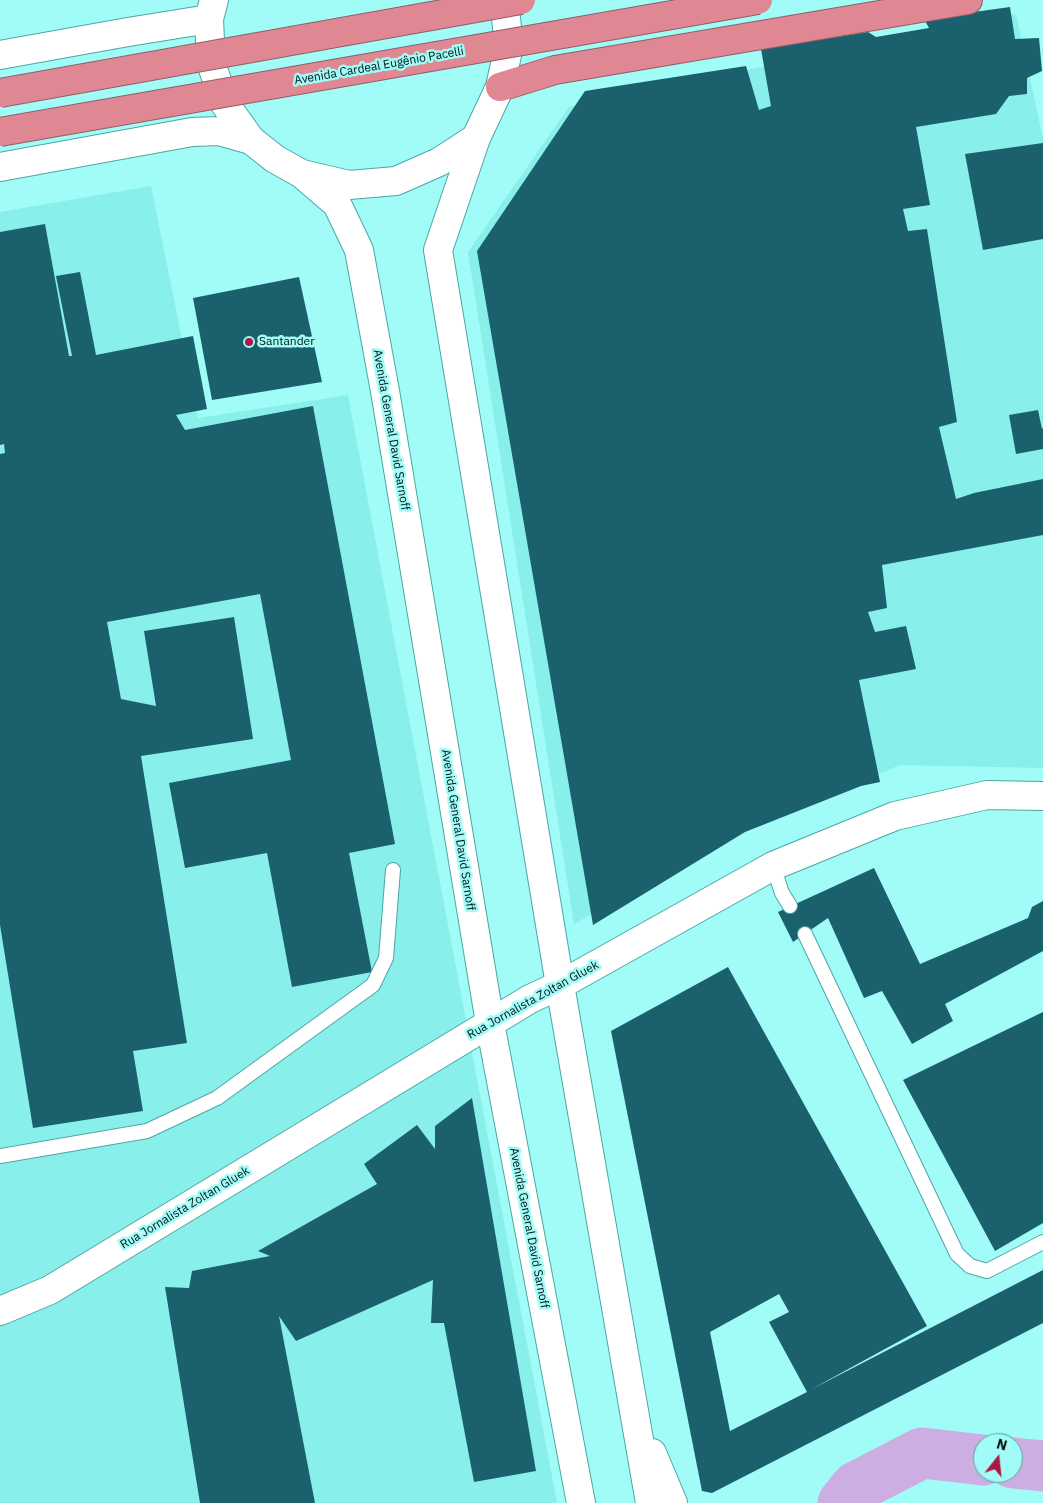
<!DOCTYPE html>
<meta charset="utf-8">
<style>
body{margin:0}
#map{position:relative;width:1043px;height:1503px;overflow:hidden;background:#a1fbf6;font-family:"IBM Plex Sans",sans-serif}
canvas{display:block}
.north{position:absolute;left:973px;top:1433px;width:50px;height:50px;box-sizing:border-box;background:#a1fbf6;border:1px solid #619e9b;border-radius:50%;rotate:16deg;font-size:14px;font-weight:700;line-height:20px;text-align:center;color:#001312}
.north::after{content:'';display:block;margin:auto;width:18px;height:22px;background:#ac1844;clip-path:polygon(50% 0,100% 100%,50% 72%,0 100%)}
</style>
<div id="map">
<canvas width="1043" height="1503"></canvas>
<div class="north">N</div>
</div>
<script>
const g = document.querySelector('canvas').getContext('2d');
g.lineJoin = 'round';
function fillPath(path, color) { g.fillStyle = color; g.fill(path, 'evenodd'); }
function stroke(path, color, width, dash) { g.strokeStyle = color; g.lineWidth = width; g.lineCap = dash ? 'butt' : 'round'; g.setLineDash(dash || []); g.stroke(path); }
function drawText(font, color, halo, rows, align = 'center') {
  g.font = font + ' "IBM Plex Sans",sans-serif'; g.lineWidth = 5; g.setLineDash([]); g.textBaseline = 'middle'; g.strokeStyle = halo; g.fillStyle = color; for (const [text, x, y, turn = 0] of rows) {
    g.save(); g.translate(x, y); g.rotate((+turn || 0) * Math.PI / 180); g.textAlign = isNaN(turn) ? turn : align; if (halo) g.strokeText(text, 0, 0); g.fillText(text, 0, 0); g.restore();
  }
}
fillPath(new Path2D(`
 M1016,14L1043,139V768L900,765L726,837L574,924L468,252L569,107Z
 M151,186L198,418L348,395L557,1503H0V212Z`), '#89efea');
stroke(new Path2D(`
 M1013,1463L1043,1466
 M843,1503L856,1487L922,1453L983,1460`), '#cdaee2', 51);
fillPath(new Path2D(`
 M1010,7L1015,39L1039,38L1042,71L1027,78V94L1009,96L996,114L916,127L930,205L903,209L908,231L927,229L957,422L939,427L956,499L974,493L1043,479V535L882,565L887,608L868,612L875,632L906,626L916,669L859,680L880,782L861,786L745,832L593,925L477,251L585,91L746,66L759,110L771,106L761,49L868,32L876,37L929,28L924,19Z
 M1043,143V239L983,250L965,154Z
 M45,224L69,356H72L56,276L80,272L96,355L193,336L207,409L176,415L185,430L313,406L395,844L349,853L372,972L292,987L267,853L185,868L169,783L291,760L260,594L107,622L121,699L156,706L144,631L234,617L253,739L141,756L187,1043L133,1051L143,1111L33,1128L0,925V454L5,453L4,444L0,445V232Z
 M299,277L322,382L212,400L193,298Z
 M1038,410L1042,429L1043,428V449L1016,454L1009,415Z
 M874,868L920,964L1028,918L1032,907L1043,901V951L945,1004L953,1021L912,1044L882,991L864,998L828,918L793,942L778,912Z
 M728,967L927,1326L810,1390L1043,1270V1323L712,1493L702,1491L611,1031ZM779,1294L789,1312L769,1322L807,1392L730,1431L710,1332Z
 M1043,1012V1223L995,1251L903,1080Z
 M472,1098L536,1471L474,1482L444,1323H431L433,1280L296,1341L279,1316L315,1503H200L165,1287L189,1288L192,1271L270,1256L258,1251L377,1184L364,1164L417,1125L435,1149V1126Z`), '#1b616d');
const lane = new Path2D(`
 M773,866L782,893L790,906
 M805,934L957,1254L970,1266L987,1271L1043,1242
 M0,1156L147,1131L217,1098L373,985L386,958L393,870`);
const street = new Path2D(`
 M0,1311L50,1290L530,999L560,985L773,866L895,816L987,795L1043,796`);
const secondary = new Path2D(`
 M214,0L209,19L211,63L225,104L251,140L275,159L302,174L349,185L396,181L439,162L476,138L500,87L509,46L504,0
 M0,55L128,32L209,19
 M476,138L438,250L560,985L650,1503
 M0,167L192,132L219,131L251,140
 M302,174L337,204L359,250L385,391L490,1023L581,1503
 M652,1453L673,1503`);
const highway = new Path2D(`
 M500,87L555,70L968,0`);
stroke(lane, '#4ca7a4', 16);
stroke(street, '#4ca7a4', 30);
stroke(secondary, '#4ca7a4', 30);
stroke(highway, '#915e66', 30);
stroke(lane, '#fff', 14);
stroke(street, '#fff', 28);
stroke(secondary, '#fff', 28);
stroke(highway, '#df8793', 28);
const highwayBridge = new Path2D(`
 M0,93L521,0
 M0,132L758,0`);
stroke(highwayBridge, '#915e66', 30, []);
stroke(highwayBridge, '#df8793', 28);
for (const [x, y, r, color] of [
 [249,342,5,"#ac1844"]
]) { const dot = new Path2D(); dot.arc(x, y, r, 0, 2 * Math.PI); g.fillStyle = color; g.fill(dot); stroke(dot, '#a1fbf6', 2); }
drawText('12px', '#001312', '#a1fbf6', [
 ["Avenida Cardeal Eugênio Pacelli",379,66,-10],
 ["Avenida General David Sarnoff",391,430,80],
 ["Avenida General David Sarnoff",458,830,81],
 ["Rua Jornalista Zoltan Gluek",533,1000,-29],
 ["Rua Jornalista Zoltan Gluek",185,1208,-31],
 ["Avenida General David Sarnoff",529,1228,79]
]);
drawText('12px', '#001312', '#a1fbf6', [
 ["Santander",259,342]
], 'left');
</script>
